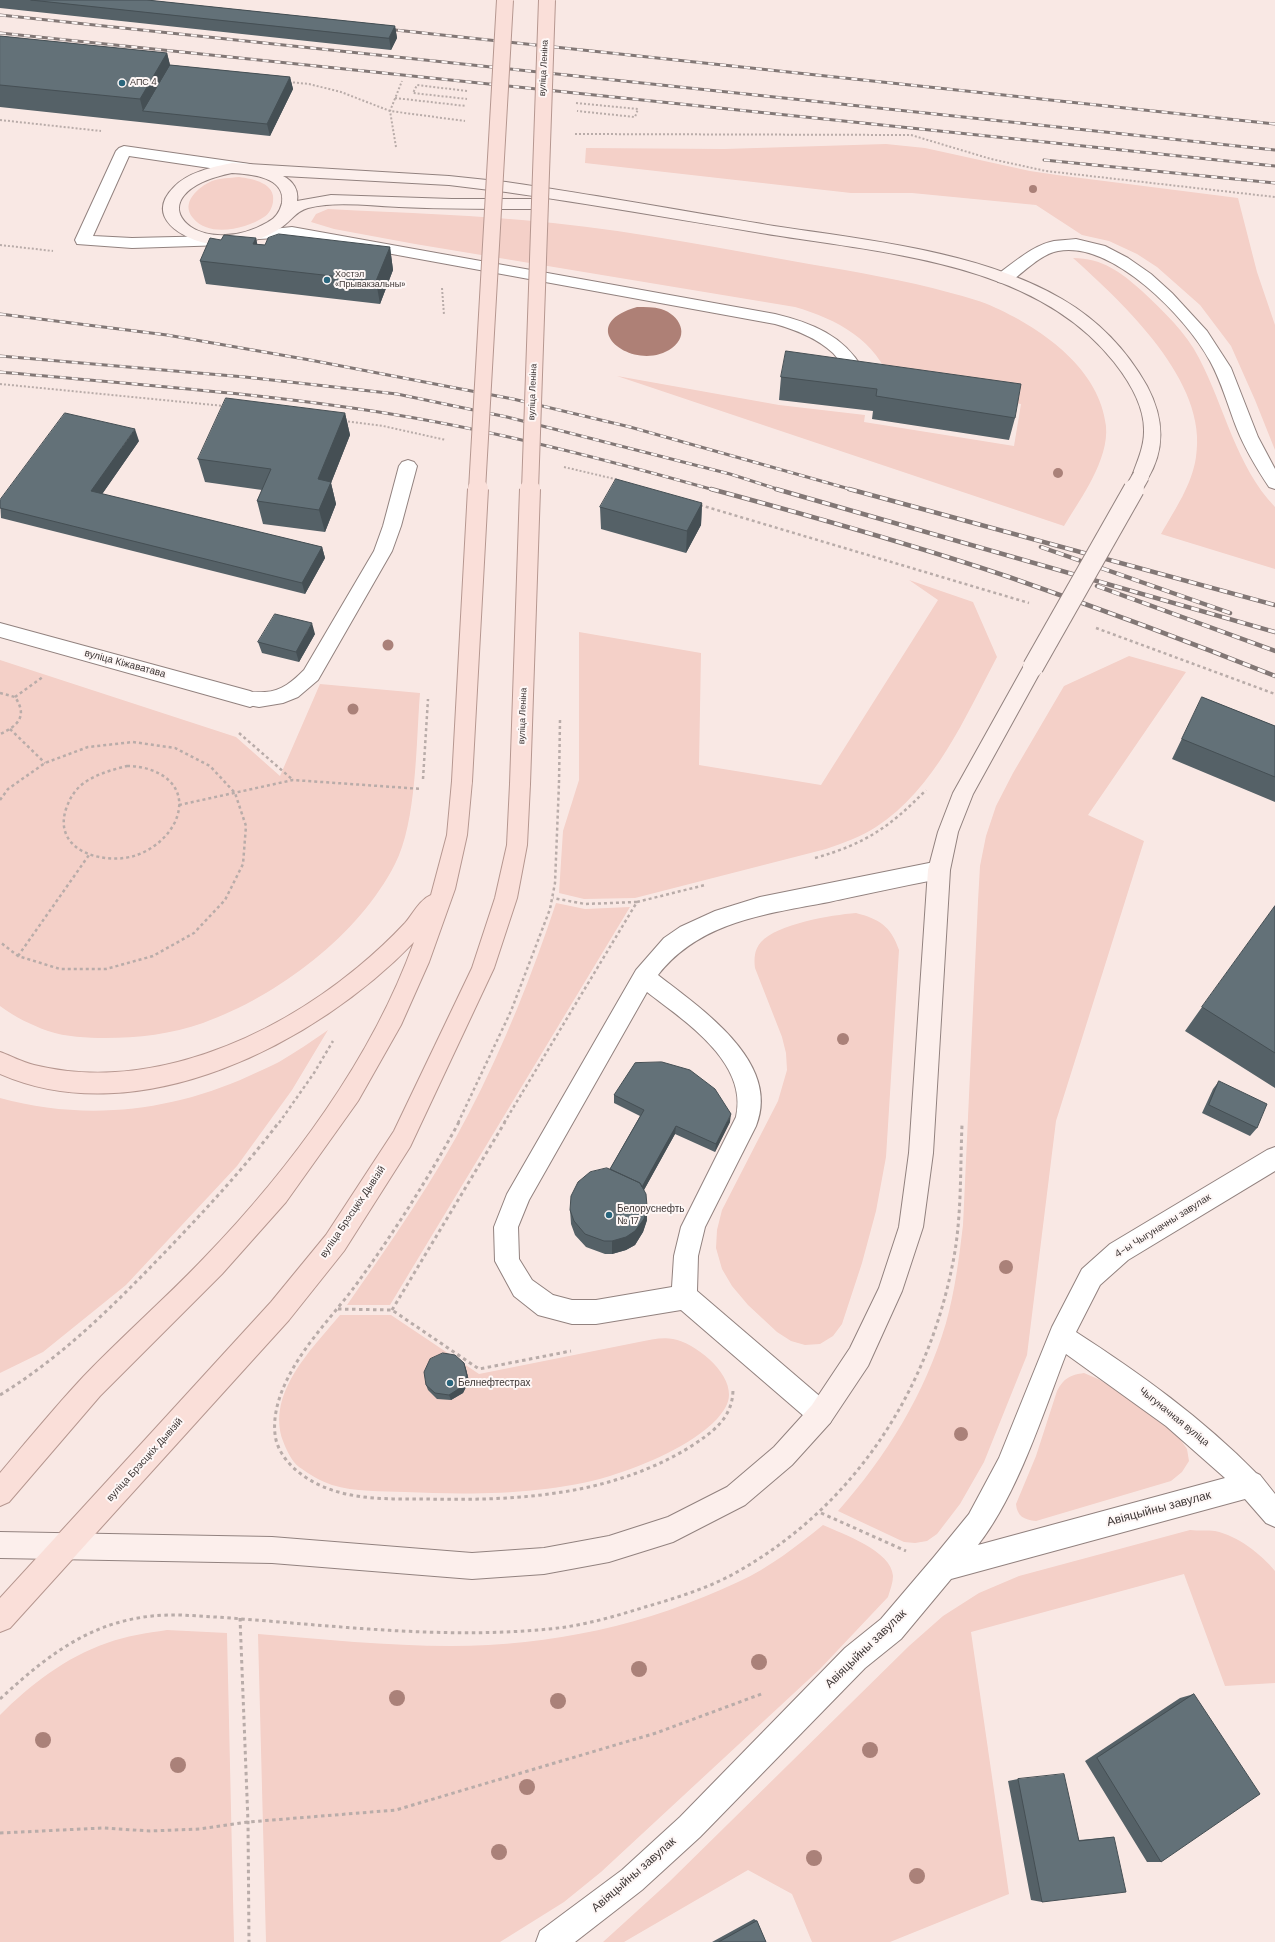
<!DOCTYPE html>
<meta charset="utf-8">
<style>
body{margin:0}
canvas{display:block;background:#f9e8e4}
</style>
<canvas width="1275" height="1942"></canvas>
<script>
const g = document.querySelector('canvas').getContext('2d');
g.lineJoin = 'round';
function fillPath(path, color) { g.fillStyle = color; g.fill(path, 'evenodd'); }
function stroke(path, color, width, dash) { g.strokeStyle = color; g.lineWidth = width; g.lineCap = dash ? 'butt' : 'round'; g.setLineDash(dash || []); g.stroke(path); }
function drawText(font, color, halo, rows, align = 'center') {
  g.font = font + ' "DM Sans",sans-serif'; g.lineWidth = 4; g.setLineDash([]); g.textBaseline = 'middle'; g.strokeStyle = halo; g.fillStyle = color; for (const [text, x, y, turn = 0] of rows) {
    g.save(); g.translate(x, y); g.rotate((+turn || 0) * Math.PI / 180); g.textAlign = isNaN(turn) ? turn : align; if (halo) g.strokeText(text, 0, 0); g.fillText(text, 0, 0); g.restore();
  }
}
fillPath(new Path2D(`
 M886,144L925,148L1030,171L1057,175L1238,198L1257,272L1275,325V450L1255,400L1231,346L1200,305L1157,267L1137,254L1109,241L1082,235L1036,205L912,193H851L585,163L586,148L724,149Z
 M239,177C253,179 276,183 273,202C272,208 269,214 264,217C246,229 209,238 193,218C180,203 198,187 212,181C220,178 230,178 239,177Z
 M328,209C403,213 478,215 553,223C639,232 724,249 809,264C857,272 904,280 951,293C966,297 982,301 996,308C1044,330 1100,370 1106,426C1109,460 1081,498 1064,526L617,376L779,405L865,415L864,422L1014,446L1021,404L891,385C878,340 836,319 795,307L415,244L334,229L311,222L316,214Z
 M1073,258C1102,258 1121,272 1142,291C1163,311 1186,332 1199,358C1225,408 1236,466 1275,507V569L1161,534C1175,509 1192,485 1196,457C1209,382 1123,303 1073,258Z
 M909,580L973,602L997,657C965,717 935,789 876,827C861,837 843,843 826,849L635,898L584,899L559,893L563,831L579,780V632L701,653L699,765L821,785L938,600Z
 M1129,656L1186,672L1088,815L1144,841L1056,1121L1027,1355L984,1462L960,1504L937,1534L927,1541L915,1543L904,1542L838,1511C886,1457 925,1394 946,1323C955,1291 959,1258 963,1225L978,901L980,866L986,836L996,806L1013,773L1064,686Z
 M0,660L236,737L280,776L320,684L420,693C416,741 417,822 395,864C359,935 278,996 203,1023C172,1034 138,1038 105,1038C87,1038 66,1037 48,1031C31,1025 15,1017 0,1006Z
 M556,903L585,909L630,907L390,1305H347C390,1243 434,1181 469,1113C504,1046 532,975 556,903Z
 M856,913C879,919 891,926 899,950L886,1157L876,1211L862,1263L842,1324L833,1336L820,1344L805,1345L791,1341L777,1332L748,1305L732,1286L722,1269L716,1248L717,1230L722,1210L778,1101L787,1070L786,1053L782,1037L755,968C754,959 754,950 761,942C777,924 831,915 856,913Z
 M328,1030L292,1090L237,1166L126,1285L43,1352L0,1373V1098C84,1121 170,1112 249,1076C259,1071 270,1067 279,1062C296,1052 312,1041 328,1030Z
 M340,1315H391L479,1374L639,1342C650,1340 662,1337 673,1339C695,1343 730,1371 729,1395C729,1404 723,1412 717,1419C691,1446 645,1465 610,1476C547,1495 470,1495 405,1492C381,1491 355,1492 332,1485C320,1481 309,1474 299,1467C292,1462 286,1449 283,1441C266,1393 312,1349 340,1315Z
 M1084,1373L1098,1379L1122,1393L1178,1436L1187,1449L1189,1461L1182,1472L1171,1481L1036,1521C1024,1520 1017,1516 1016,1504L1036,1456L1057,1391C1064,1378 1070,1375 1084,1373Z
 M823,1525C843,1534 892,1551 893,1576C893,1583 890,1590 888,1597L820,1669L601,1872L564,1902L500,1942H266L258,1634C322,1639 387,1646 451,1646C551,1646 647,1625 738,1582C769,1568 797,1546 823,1525Z
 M1190,1530C1198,1531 1208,1530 1215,1531C1238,1536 1261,1554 1275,1571V1683L1225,1686L1184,1574L971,1632L1009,1894L890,1942H812L792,1894L748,1870L624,1942H603L669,1882L909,1646L943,1616L979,1593L1019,1576Z
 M167,1630L227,1633L234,1942H0V1715C30,1685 66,1657 107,1643C126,1636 147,1633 167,1630Z`), '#f4d0c8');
fillPath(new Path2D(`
 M637,307C645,307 654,307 661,309C680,315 690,335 672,348C635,375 570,326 637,307Z`), '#ae8076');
const lane = new Path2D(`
 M124,146L250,164L255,166L258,169L255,172L250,174L129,156L93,236L132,238L219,236L225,237L227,241L225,245L132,248L77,244L75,240L116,151L119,148Z
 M292,227L775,314C812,323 843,335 863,369L861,373C857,374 853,376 849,373C843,369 839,359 833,353C817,338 796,330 775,324L321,241L292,237L259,239L253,237L251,234L253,231Z
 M1076,239L1105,246L1128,258L1151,274L1172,293L1207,331L1231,368L1258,437L1275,469V489L1269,487C1257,469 1245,449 1237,429C1228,406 1222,383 1210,361C1187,318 1112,240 1058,251C1041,254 1024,272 1010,282L1004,283L998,282L996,278L998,274C1015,262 1033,245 1054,241C1062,240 1069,240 1076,239Z
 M408,460L414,462L417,466L401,526L392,551L318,680L298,697L283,703L259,707L243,704L240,699L243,694C251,691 258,692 265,692C282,691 293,681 304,670L374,551L383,526L399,466L402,462Z
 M939,861L946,864L950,870L946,876L939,879C902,886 866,894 829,902C767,914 700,921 658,975C700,1008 782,1062 756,1126L705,1227L698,1256L697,1291L830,1405L834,1414L830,1423L821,1427L812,1423L681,1310L596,1324H572L538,1315L514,1296L495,1261L494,1227L507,1194L636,970L664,938L680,927L715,911L760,897ZM647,992C683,1020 749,1062 736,1117L681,1227L674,1256L672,1287L596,1300H572L553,1295L532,1280L519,1259L518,1227L529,1200Z`);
const street = new Path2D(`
 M0,623L250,691L257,694L260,699L257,704L250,707L0,637Z
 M1275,1147V1171L1128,1260L1100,1285L1076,1332C1141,1374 1202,1418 1256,1473L1260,1475L1275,1494V1527L1266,1523L1245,1499L951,1579L901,1639L865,1668L700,1837L642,1890L575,1942H536L540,1931L622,1870L680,1817L845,1648L881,1619L933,1558L969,1514L999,1458L1052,1327L1082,1269L1110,1244L1267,1150ZM1066,1354L1166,1426L1225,1478L978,1545C1018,1493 1042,1416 1066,1354Z`);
const secondary = new Path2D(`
 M232,163L449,176L506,182C596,195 684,211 774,226C866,240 980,251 1062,299C1098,320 1127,350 1147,386C1164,418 1166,449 1147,480L1141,482L1135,480L1132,476C1137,462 1144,447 1144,432C1145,407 1129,381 1114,362C1034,260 879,253 761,233C676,219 591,204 506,192L449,185L283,176C293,181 299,190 297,201L331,195L452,199H538L544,201L546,204L544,207L538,209C492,209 445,209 399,207C370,206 337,201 308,208C296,211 291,221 282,227C263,241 233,248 210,244C182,239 144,217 174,187C188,172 213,167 232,163ZM232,173C251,174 286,177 282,203C280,211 276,218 268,222C196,264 129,194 232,173Z
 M1033,660L1040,662L1043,667L973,794L958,832L950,870L933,1153L923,1227L902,1291L868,1366L830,1423L792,1465L745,1505L673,1542L609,1562L544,1574L472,1579L272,1563L0,1558V1532L272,1537L472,1553L544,1548L609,1536L668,1517L727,1487L774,1447L812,1405L850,1348L879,1288L899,1227L909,1153L928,870L938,832L953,793L1026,662Z`);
const primary = new Path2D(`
 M462,773L469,775L472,781L467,835L455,889L429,962L401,1025L358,1101L286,1202L222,1274L100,1396L9,1502L0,1506V1473C27,1441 54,1408 83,1377C122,1336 165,1299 204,1258C290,1169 372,1059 414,942C317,1043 139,1135 0,1074V1052C11,1056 22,1062 34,1065C148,1093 271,1039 358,967C375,953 390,939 405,923C413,914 419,900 431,895L447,835L452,781L455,775Z
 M520,776L527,778L530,784L527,845L517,898L494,968L410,1147L344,1251L289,1320L10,1628L0,1632V1598L271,1302L326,1235L394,1131L472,968L495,898L507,845L510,784L513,778Z`);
stroke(lane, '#92827f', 2);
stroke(street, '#92827f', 2);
stroke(secondary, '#92827f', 2);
stroke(primary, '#b69790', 2);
stroke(new Path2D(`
 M289,82L309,84L341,92L390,111L465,121
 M467,91L417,85L413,93L467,99
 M395,98L466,106
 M576,103L638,109L635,117L577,111
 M0,120L101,131
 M575,134L911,135L991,159L1046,171L1275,197
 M396,147L390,111L402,81
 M0,245L53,251
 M442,288L444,315
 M0,384L224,406
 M344,421L383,426L446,440
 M564,467L619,480`), '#b9aca9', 2, [2, 2]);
stroke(new Path2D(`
 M700,505L1029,603
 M1096,628L1275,694
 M0,693L15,697C28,716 18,726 0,734
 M15,697L44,676
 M10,729L45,763
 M239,733L293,780
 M127,766C159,766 191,786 175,822C167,838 153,849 137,855C106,866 52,852 66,809C69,800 73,793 80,786C93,775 111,770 127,766Z
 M0,800L8,789L45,763L88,747L133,742L175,748L210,766L235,793L246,826L243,864L225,900L194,933L153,956L106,969H60L18,956L0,942
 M179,805L293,780L422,789
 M815,858C865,844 890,827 926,790
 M637,902L705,885
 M18,956L89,855
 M279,1123L314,1073L333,1041
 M458,1123L511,1011L550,909L555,883L559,783
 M504,1123L637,902L585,904L553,898`), '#b9aca9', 2.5, [3, 3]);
stroke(new Path2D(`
 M459,1122C429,1177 395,1231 358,1282C334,1315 302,1346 285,1384C277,1401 272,1422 276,1440C283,1466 311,1484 335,1491C364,1500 395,1499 425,1499C517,1501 610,1496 690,1447C713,1432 733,1418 733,1389
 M338,1309L392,1310L479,1369L571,1351
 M392,1310L505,1122
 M0,1395C65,1355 117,1302 169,1248C208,1207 246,1166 279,1122
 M821,1513L906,1551
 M240,1618L248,1822L249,1942
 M0,1699C55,1648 103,1613 181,1615C303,1621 426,1641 549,1629C582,1626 613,1617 645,1607C676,1598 709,1588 737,1572C852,1507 926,1395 952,1267C962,1221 960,1172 962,1125
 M0,1833L103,1828L150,1831L200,1829L248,1822L396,1810L656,1733L764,1693`), '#b9aca9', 3, [3.5, 3.5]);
fillPath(lane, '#fff');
fillPath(street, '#fff');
fillPath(secondary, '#fcefec');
fillPath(primary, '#fadfd9');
const railFar1 = new Path2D(`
 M0,15L1275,150
 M386,29L1275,124
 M0,33L1275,166
 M1044,160L1275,183
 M0,314L167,335L310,360L513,399L630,427L853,490
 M0,356L245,377L397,394L507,417L730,474L780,490
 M0,372C131,384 262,393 391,414C501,432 607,460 714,490`);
const rail = new Path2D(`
 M711,489C811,516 911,544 1009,577C1098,608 1187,641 1275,676
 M776,489L1275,632
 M849,489L1275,605
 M1041,547L1230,613
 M1097,586L1275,651`);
stroke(railFar1, '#827775', 3);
stroke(rail, '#827775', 4.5);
stroke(railFar1, '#fef7f6', 2, [6]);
stroke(rail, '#fef7f6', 3, [8]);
const secondaryBridgeFar1 = new Path2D(`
 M1133,490L1141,476`);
const secondaryBridge = new Path2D(`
 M1033,667L1134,489`);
const primaryBridgeFar1 = new Path2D(`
 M477,490L505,0
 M530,490L547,0`);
const primaryBridge = new Path2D(`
 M462,781L478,489
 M520,784L530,489`);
stroke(secondaryBridgeFar1, '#92827f', 18, []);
stroke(secondaryBridge, '#92827f', 22, []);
stroke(primaryBridgeFar1, '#b69790', 18, []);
stroke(primaryBridge, '#b69790', 22, []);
stroke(new Path2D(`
 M423,779L428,699
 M559,783L560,720`), '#b9aca9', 2.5, [3, 3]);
stroke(secondaryBridgeFar1, '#fcefec', 16);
stroke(secondaryBridge, '#fcefec', 20);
stroke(primaryBridgeFar1, '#fadfd9', 16);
stroke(primaryBridge, '#fadfd9', 20);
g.fillStyle = '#aa8179';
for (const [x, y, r] of [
 [1033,189,4],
 [1058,473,5],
 [388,645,5.5],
 [353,709,5.5],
 [843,1039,6],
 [1006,1267,7],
 [961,1434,7],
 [759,1662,8],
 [639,1669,8],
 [397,1698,8],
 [558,1701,8],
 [43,1740,8],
 [870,1750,8],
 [178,1765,8],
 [527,1787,8],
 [499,1852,8],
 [814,1858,8],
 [917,1876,8]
]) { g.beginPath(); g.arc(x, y, r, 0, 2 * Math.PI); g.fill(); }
fillPath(new Path2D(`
 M0,0H147L395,26L397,38L391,50L0,8Z
 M0,36L167,53L170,65L290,77L293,89L270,136L0,107Z
 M256,238L257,244L265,245L390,247L393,270L380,304L206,284L200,261L221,240Z
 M786,351L1015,418L1009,440L872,419L873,411L779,400L781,377Z
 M345,413L350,435L331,483L336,504L325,532L263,524L257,501L262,490L205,482L198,459Z
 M139,441L102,494L322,547L325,558L305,594L1,518L0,500Z
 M702,503L701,525L686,553L601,529L600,507Z
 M315,634L299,662L262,653L258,642Z
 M1202,697L1275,726V802L1172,759Z
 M1275,906V1088L1185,1031L1202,1007Z
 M1219,1081L1257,1128L1250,1136L1202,1113L1213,1089Z
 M614,1095L730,1122L715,1152L675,1134L644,1190L647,1220L643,1232L635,1245L626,1250L612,1254H605L586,1247L575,1235L571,1224L570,1210L610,1169L640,1116L614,1103Z
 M464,1363L466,1369L469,1381L463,1393L451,1400L437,1399L428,1390L426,1385Z
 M1194,1694L1161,1862H1147L1085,1761L1180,1698Z
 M1018,1779L1079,1840L1102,1838L1114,1837L1042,1902L1031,1900L1008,1781Z
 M754,1919L757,1921L766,1942H712Z`), '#556167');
fillPath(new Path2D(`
 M395,26L397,38L391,50L389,38Z
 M167,53L173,77L143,111L140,99Z
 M290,77L293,89L270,136L267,124Z
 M256,238L261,262L253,244Z
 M390,247L393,270L380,304L376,281Z
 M345,413L350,435L331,483L336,504L325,532L319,510L318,479Z
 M135,429L139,441L96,503L91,491Z
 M702,503L701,525L686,553L687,531Z
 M322,547L325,558L305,594L302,583Z
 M312,623L315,634L299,662L296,652Z
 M731,1114L730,1122L715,1152L716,1144Z
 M676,1126L675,1134L640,1197V1190Z
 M647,1206V1220L643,1232L635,1245L626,1250L612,1254V1241Z
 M464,1363L466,1369L469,1381L463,1393L451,1400L449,1395Z`), '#454f54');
const building = new Path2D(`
 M31,0H147L395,26L389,38Z
 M0,36L167,53L140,99L0,85Z
 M170,65L290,77L267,124L143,111Z
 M279,234L390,247L376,281L200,261L210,238L221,240L224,235L256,238L253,244L265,245L268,238Z
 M786,351L1021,384L1015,418L876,396L877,389L781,377Z
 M226,398L345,413L318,479L331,482L319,510L257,501L271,469L198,459Z
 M65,413L135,429L91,491L322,547L302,583L0,508V500Z
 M616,479L702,503L687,531L600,507Z
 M275,614L312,623L296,652L258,642Z
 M1202,697L1275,726V777L1182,739Z
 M1275,906V1053L1202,1007Z
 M662,1062L690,1070L715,1089L731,1114L716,1144L676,1126L642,1187L640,1183L610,1169L644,1110L614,1095L635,1063Z
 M1219,1081L1267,1104L1257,1128L1209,1105Z
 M607,1168L640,1183L646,1194L647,1206L644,1219L635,1231L626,1237L612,1241H604L585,1234L574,1221L570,1210L571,1196L578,1182L590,1172Z
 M443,1353L455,1355L464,1363L467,1376L460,1388L449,1395L435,1393L426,1385L424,1372L430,1359Z
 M1194,1694L1260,1794L1161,1862L1097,1758Z
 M1064,1774L1079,1841L1114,1837L1126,1892L1042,1902L1018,1779Z
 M757,1921L766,1942H719Z`);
fillPath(building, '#637178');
stroke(building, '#454f54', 1);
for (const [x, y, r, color] of [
 [122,83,4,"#2a667d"],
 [327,280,4,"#2a667d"],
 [609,1215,4,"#2a667d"],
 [450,1383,4,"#2a667d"]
]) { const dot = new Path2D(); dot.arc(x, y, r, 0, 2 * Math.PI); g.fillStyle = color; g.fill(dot); stroke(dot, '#fef7f6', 1.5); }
drawText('9px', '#3e3736', '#fef7f6', [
 ["вуліца Леніна",544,68,-87],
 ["вуліца Леніна",533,392,-88],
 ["вуліца Леніна",523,716,-88]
]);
drawText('9px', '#3e3736', '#fef7f6', [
 ["АПС 4",130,83],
 ["Хостэл",335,275],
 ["«Прывакзальны»",335,285]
], 'left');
drawText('10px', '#3e3736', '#fef7f6', [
 ["вуліца Кіжаватава",125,664,15],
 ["вуліца Брэсцкіх Дывізій",353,1212,-56],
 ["4-ы Чыгуначны завулак",1163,1226,-32],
 ["Чыгуначная вуліца",1174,1417,39],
 ["вуліца Брэсцкіх Дывізій",145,1460,-48]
]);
drawText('10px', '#3e3736', '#fef7f6', [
 ["Белоруснефть",617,1209],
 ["№ 17",617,1221],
 ["Белнефтестрах",458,1383]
], 'left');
drawText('12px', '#3e3736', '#fef7f6', [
 ["Авіяцыйны завулак",1159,1509,-15],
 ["Авіяцыйны завулак",866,1649,-44],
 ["Авіяцыйны завулак",634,1875,-41]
]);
</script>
